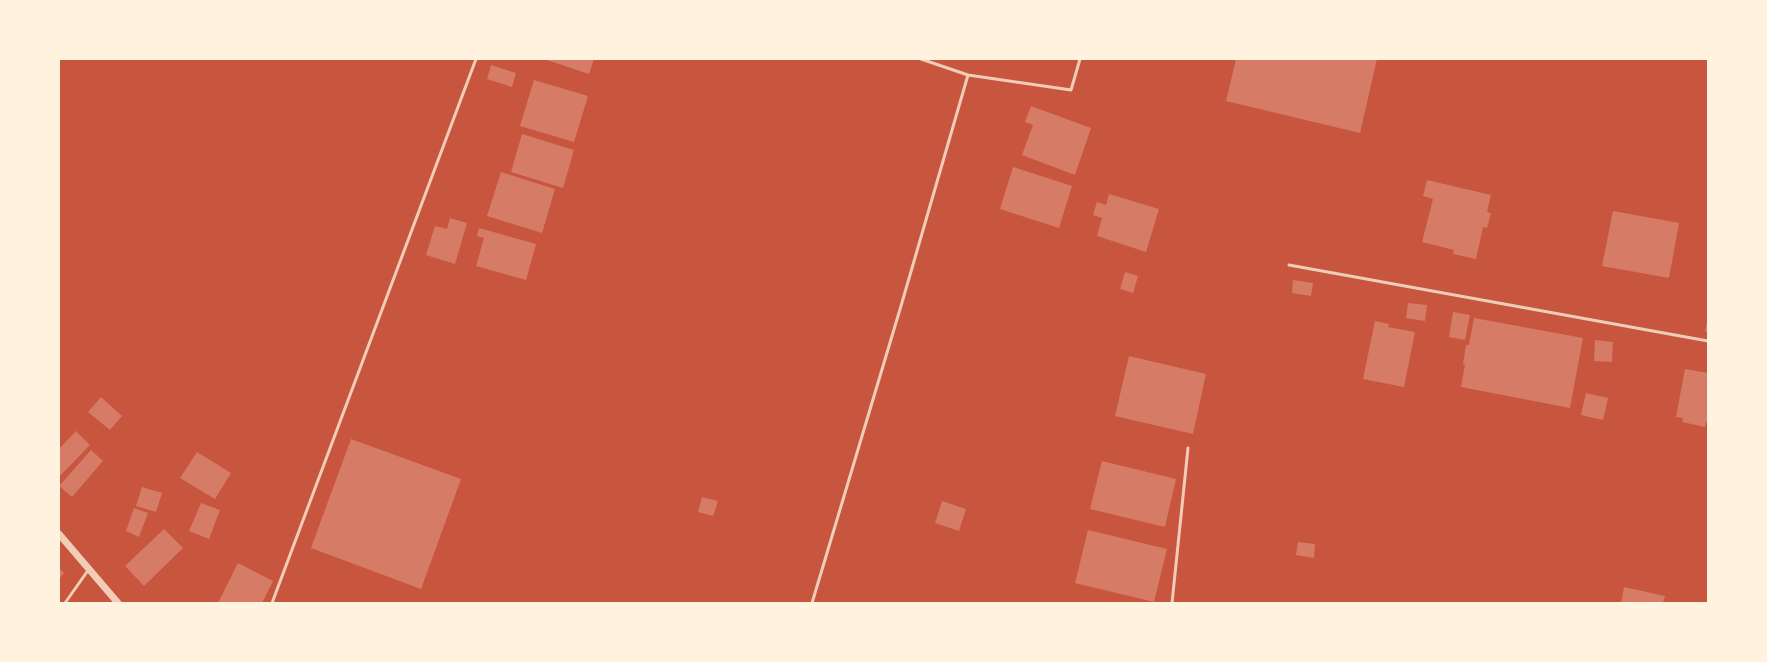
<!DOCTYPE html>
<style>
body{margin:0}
#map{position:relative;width:1767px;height:662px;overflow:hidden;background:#c8553d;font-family:Montserrat,sans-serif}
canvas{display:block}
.frame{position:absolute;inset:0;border:60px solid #fff3e0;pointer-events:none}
</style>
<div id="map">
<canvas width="1767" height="662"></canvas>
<div class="frame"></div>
</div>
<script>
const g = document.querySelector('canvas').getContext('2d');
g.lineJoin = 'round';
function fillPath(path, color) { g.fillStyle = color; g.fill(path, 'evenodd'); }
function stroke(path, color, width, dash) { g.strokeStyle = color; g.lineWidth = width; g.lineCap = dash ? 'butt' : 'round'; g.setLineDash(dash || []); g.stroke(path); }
fillPath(new Path2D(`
 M544,59H594L589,74Z
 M1236,59H1377L1360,133L1226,101Z
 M491,65L516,73L512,87L487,79Z
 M534,80L588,96L574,142L520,126Z
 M1031,106L1091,128L1075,175L1022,155L1033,125L1025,122Z
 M522,134L574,150L563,188L511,172Z
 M1013,167L1072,186L1059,228L1000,209Z
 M501,172L555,189L542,233L487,216Z
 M1427,180L1491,195L1487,212L1491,213L1487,228L1483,227L1476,259L1453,254L1454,250L1422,242L1433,199L1423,196Z
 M1109,194L1159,209L1146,252L1097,236L1102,218L1093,215L1097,202L1106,205Z
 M1613,211L1679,223L1669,278L1602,266Z
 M450,218L467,223L455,264L426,255L435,226L447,229Z
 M479,228L536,244L526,280L476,266L484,238L477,236Z
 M1125,272L1138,276L1133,293L1120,289Z
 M1293,280L1313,283L1311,296L1292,293Z
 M1408,303L1427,305L1425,321L1406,318Z
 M1453,312L1470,315L1465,340L1449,337Z
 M1474,318L1583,338L1570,408L1461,387L1465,365L1463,364L1466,345H1469Z
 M1375,321L1389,324L1388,327L1415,332L1404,387L1363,379Z
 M1707,321H1708V332H1705Z
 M1595,340L1613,342L1612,362L1594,361Z
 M1129,356L1206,374L1193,434L1115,416Z
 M1685,369L1708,373V423L1706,422L1705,427L1682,422L1683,418L1676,417Z
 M1586,393L1608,398L1603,420L1581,415Z
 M101,397L122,416L110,430L88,412Z
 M76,431L90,445L59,477V449Z
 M351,439L461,479L421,589L311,548Z
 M91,450L103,461L72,497L59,486Z
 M197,452L231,473L215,499L180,478Z
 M1102,461L1176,479L1165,527L1090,509Z
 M142,487L162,493L156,512L136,506Z
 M702,497L718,501L713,516L698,512Z
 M942,501L966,509L959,531L935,523Z
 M201,503L220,510L209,539L189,531Z
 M134,508L148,513L139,537L126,531Z
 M164,529L183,548L144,586L125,566Z
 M1088,530L1167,549L1154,602L1075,583Z
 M1298,542L1315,544L1314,558L1296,555Z
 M238,563L273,581L262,603H218Z
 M59,568L64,573L59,579Z
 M1624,587L1665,596L1663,603H1621Z`), '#d67c66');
stroke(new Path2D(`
 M921,59L968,75L1071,90L1080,59
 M1289,265L1708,341
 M65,603L89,569
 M272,603L476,59
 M812,603L901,306L968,75
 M1172,603L1188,448`), '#f1ccb7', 3);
stroke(new Path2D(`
 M59,534L118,603`), '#f1ccb7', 7);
</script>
